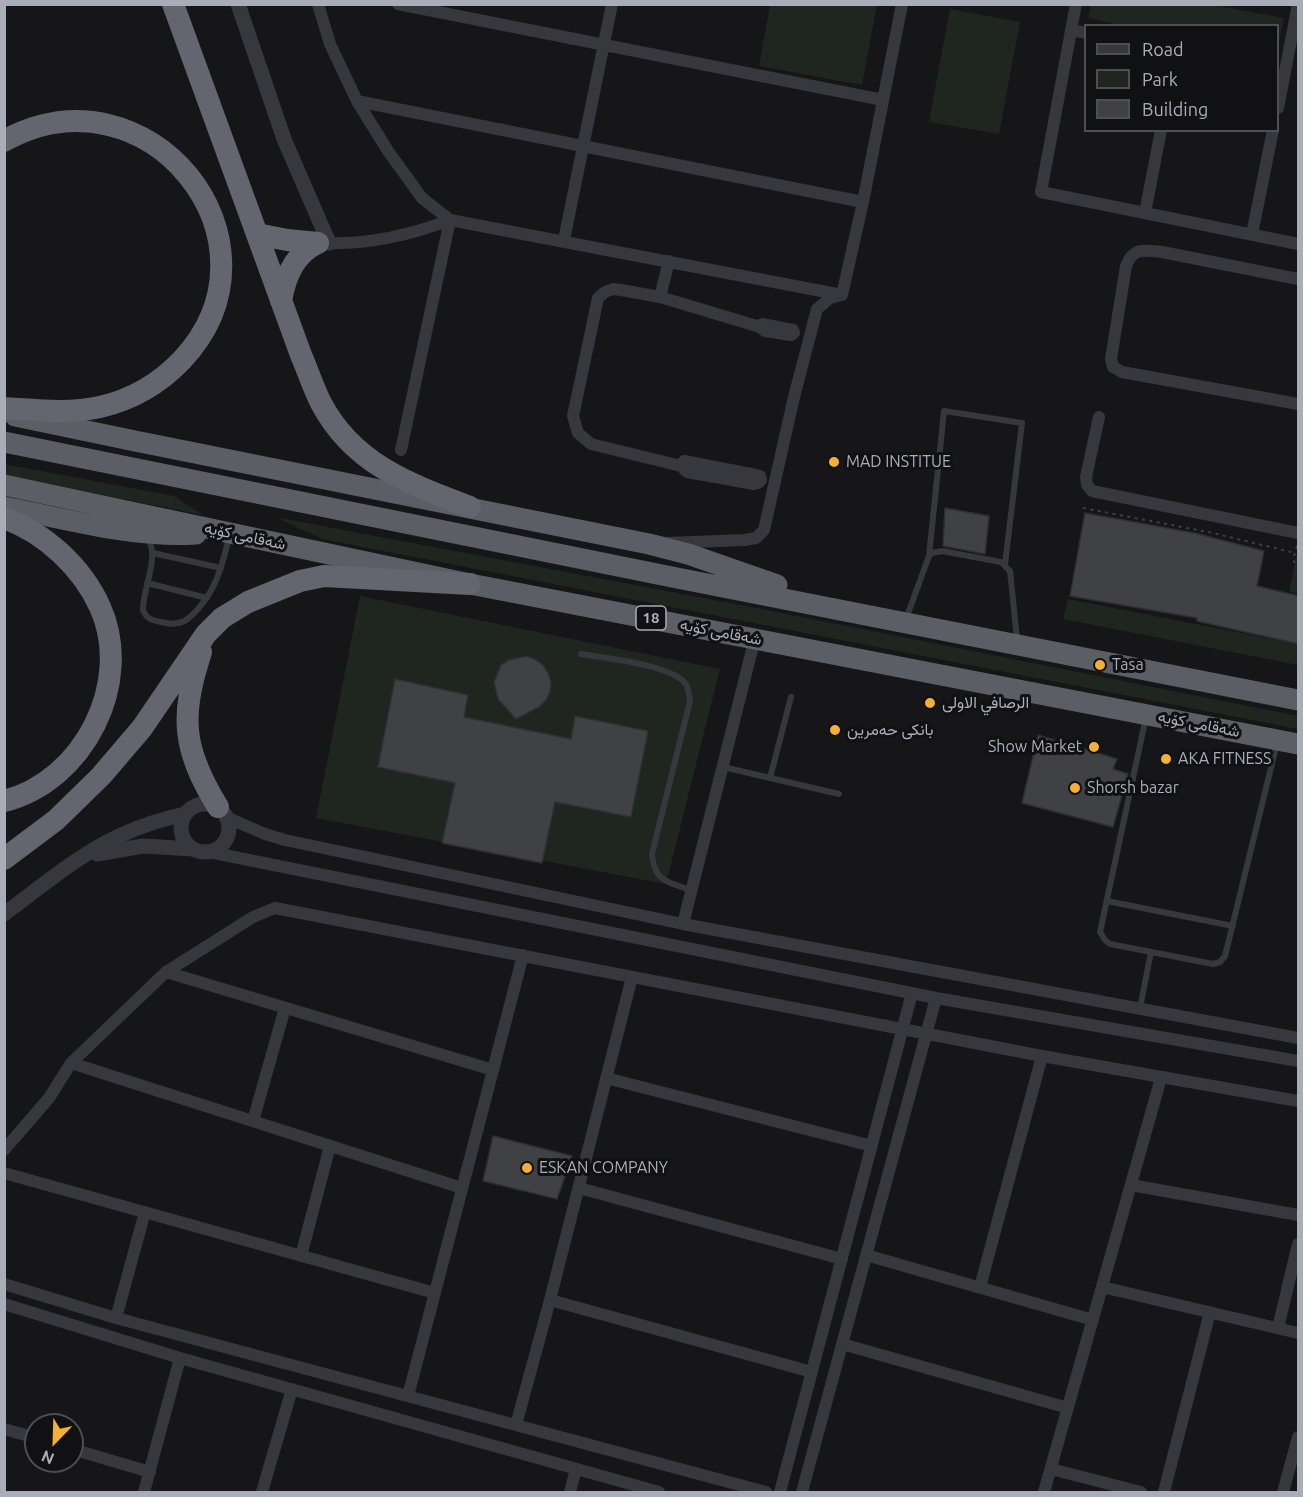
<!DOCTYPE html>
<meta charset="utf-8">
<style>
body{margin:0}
#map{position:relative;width:1303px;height:1497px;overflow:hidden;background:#161618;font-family:Ubuntu,sans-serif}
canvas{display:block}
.frame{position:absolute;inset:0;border:6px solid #a8adb8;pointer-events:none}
.legend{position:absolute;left:1084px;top:24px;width:195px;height:108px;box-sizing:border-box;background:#111113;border:2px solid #4d4f55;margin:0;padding:8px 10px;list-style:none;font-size:18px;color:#a8adb8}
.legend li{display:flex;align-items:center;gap:12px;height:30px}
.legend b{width:30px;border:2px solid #4d4f55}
.north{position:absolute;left:24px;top:1413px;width:60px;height:60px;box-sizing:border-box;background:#111113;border:2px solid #4d4f55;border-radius:50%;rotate:203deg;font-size:16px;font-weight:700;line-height:24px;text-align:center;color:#a8adb8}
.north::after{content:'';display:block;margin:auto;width:21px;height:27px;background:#f2b134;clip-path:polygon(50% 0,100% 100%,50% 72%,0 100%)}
</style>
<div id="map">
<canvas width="1303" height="1497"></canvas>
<div class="frame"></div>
<ul class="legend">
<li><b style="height:8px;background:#37383d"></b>Road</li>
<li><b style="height:16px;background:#1e261f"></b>Park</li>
<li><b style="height:16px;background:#404145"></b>Building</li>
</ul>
<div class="north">N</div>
</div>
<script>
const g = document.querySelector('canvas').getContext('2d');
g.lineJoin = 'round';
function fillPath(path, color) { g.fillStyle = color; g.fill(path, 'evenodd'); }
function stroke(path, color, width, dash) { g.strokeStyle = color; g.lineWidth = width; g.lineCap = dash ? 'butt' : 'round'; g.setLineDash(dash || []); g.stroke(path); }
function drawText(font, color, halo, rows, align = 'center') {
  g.font = font + ' Ubuntu,Vazirmatn,sans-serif'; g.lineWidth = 6; g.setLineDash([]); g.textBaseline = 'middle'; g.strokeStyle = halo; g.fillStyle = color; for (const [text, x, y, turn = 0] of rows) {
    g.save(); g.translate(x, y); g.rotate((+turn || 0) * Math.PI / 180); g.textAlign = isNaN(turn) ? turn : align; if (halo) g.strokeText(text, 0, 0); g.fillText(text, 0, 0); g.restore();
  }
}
fillPath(new Path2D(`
 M770,5H877L862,85L759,66Z
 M1212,5L1284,18L1278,46V26H1125L1088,18L1091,5Z
 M950,9L1020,22L999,134L929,122Z
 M4,464L174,496L203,515L5,475Z
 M275,517L757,608L1298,716V729L322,539Z
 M1298,548V594L1289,591Z
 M360,596L720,669L666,884L316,818Z
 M1068,599L1298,644V665L1063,619Z`), '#1e261f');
const building = new Path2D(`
 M945,508L989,516L985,554L943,546Z
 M1085,513L1194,533L1264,551L1257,586L1299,596V644L1197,621V618L1070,596Z
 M527,656L536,660L543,665L548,673L551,682L550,692L546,700L539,707L516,719L498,699L494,682L501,665L509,660Z
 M395,679L468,695L464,717L571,739L575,716L648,731L631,817L555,802L542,863L442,843L455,783L378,767Z
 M1038,735L1117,759L1113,769L1128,774L1113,827L1022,803Z
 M493,1136L572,1156L557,1199L483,1181Z`);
fillPath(building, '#404145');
stroke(building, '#303034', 1.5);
stroke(new Path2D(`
 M1083,508L1213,533L1295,553
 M1297,546L1293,560L1298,567`), '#3d3f44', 2, [3, 4.5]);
stroke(new Path2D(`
 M146,538C162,551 142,591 143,610C147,621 156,621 166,623C181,626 188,620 198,609C217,588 222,565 229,538
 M153,553L221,568
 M929,556L944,411L1022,423L1005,564
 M147,583L207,598
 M906,619L929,556L932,553L942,551L1001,562L1010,571L1017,639
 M581,654C605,658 671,665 685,683C689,688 689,695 690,701L652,854C654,882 668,882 691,890
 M1146,717L1100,932L1105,940L1110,944L1213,964L1220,962L1225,956L1277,743
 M723,767L839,794
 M770,778L791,697
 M1107,901L1233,926
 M1140,1008L1151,952`), '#37383d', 6);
stroke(new Path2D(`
 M318,4L330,44L357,101L388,151L422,198L450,220L842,295
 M398,4L883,100
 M1076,4L1041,192L1298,244
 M1071,30L1086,33
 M357,101L863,202
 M1278,108L1298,4
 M1145,213L1161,130
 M1252,234L1273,130
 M564,240L612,4
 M322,243C367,245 408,236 450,220
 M1298,279L1162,252C1144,250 1133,247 1126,266L1111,359L1113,367L1122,372L1298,404
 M842,295L863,202L902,4
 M660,297L669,261
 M762,324L793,330L794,333L791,335L765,331L760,327Z
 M1099,417L1086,477L1087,485L1092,491L1298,533
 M401,450L450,220
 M684,461L756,475L760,476L761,480L758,483L754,484L687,472L681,466Z
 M681,466L591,444L578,433L573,416L598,298L605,292L613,289L621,290L660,297L760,327
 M666,543L745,540L756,538L764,530L794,397L817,309L830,298L841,295
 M228,818L265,834L285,840L683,924L1298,1038
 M209,852L936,998L1298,1061
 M683,924L755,638
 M166,972L493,1070
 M71,1063L462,1188
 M606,1078L872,1146
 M253,1121L285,1008
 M4,1150L49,1098L71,1063L166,972L253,917L275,908L1042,1056L1298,1101
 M4,1173L435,1293
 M1131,1185L1298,1215
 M579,1188L842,1259
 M866,1255L1093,1320
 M301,1256L330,1146
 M4,1284L116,1318L766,1492
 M980,1287L1042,1056
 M1102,1287L1298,1333
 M550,1300L812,1372
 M4,1304L180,1358L659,1492
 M116,1318L145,1212
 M1278,1328L1298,1244
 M842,1344L1068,1408
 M408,1396L523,955
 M516,1425L550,1300L632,977
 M4,1429L36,1438
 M72,1449L150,1472
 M1051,1469L1141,1492
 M144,1492L180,1358
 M262,1492L292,1389
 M570,1492L576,1469
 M780,1492L912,993
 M802,1492L936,998
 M1044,1492L1161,1078
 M1164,1492L1210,1312
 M1283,1492L1298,1437`), '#37383d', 12);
stroke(new Path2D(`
 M238,4L284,139L329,243
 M181 828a24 24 0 1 1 48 0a24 24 0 1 1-48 0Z
 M97,854L143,846L193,849
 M4,914C41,887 78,855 119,836C140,826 162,819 185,814`), '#37383d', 15);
stroke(new Path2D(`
 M15,416L135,441L649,544L688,554L777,585
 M4,442L672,577L1298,700
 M4,485L470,584L1298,744
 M4,507C68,519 132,538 196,534`), '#5b5e65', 21);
stroke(new Path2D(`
 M173,4L301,355C308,371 313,387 321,403C353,464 409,484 470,507
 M4,141C148,61 293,242 182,360C160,383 131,400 100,407C69,414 36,410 4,408
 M257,234L287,240L318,243
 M281,301C285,277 295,253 318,243
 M4,518C45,533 82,567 100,607C134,682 84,781 4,801
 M201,652C180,717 182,748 218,807
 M4,859L56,820L101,776L142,728L206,634L222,618L248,602L300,581L324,576L470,584`), '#63666e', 22);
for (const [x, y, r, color] of [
 [834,462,6,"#f2b134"],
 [1100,665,6,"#f2b134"],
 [930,703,6,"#f2b134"],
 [835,730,6,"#f2b134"],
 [1094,747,6,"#f2b134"],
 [1166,759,6,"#f2b134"],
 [1075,788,6,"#f2b134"],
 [527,1168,6,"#f2b134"]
]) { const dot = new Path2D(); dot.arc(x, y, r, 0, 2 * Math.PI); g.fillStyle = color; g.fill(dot); stroke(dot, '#111113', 2); }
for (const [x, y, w] of [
 [651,618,30]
]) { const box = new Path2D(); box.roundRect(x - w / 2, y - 12, w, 24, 4.5); g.fillStyle = '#111113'; g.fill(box); stroke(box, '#a8adb8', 1.5); }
drawText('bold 15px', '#a8adb8', null, [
 ["18",651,618]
]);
drawText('16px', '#a8adb8', '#111113', [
 ["MAD INSTITUE",846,462],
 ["Tasa",1112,665],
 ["الرصافي الاولى",942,703],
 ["بانكی حه‌مرین",847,730],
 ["Show Market",1082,747,"right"],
 ["AKA FITNESS",1178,759],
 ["Shorsh bazar",1087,788],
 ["ESKAN COMPANY",539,1168]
], 'left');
drawText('16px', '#a8adb8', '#111113', [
 ["شەقامی کۆیە",245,536,12],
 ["شەقامی کۆیە",721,632,11],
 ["شەقامی کۆیە",1199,724,11]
]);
</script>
